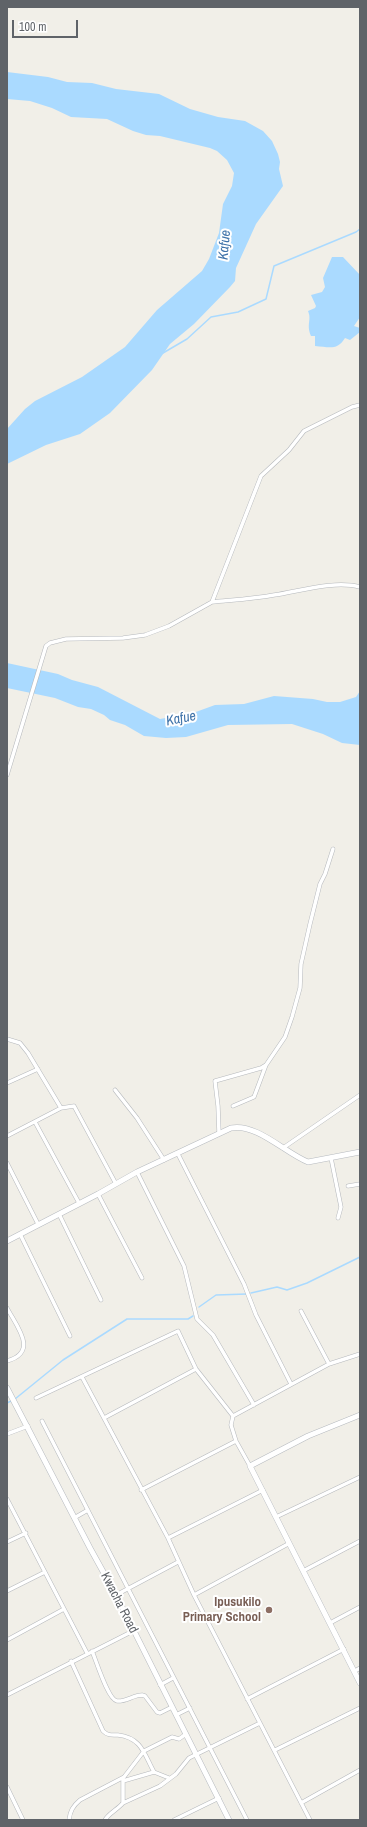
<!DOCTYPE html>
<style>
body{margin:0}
#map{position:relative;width:367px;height:1827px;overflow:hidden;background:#f1efe8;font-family:"Archivo Narrow",sans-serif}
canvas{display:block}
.frame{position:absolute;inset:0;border:8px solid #5f6368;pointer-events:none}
.scale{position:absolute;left:12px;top:20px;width:66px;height:18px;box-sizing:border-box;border:2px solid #5f6368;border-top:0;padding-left:5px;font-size:12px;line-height:14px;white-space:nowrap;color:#5f6368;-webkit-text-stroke:3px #fff;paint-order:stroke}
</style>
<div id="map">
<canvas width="367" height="1827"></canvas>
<div class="frame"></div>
<div class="scale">100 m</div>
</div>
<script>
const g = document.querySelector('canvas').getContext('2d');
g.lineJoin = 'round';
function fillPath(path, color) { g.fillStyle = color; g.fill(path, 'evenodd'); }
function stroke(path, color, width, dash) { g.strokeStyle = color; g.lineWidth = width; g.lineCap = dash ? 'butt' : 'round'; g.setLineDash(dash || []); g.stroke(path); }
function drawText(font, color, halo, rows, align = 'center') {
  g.font = font + ' "Archivo Narrow",sans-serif'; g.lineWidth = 4; g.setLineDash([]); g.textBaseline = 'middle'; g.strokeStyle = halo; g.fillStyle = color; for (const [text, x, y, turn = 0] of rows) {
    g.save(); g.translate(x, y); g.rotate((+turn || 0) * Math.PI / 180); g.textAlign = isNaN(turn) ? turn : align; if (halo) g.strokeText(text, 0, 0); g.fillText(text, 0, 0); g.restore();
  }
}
fillPath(new Path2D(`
 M7,72L48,77L67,82L92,83L116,89L159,94L190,109L218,117L245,121L263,131L272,141L278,154L280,162L279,169L283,186L256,224L236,268L235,281L230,287L194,324L170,344L152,370L110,413L80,434L46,445L7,464V429L25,409L35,401L82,377L125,347L157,310L202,271L209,259L219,233L223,204L232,186L234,173L227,160L217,151L210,148L160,136L146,135L133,131L107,119L71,117L52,108L30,101L7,99Z
 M332,257H343L360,275V317L354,326L360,328V332L350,340L345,338C337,351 329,347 315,346V336H311C306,324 312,320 308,311L315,308L316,306L311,295L322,292L325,287L323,278Z
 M7,663L58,674L72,680L98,687L160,719L193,713L215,705L244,704L274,696L313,699L327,702H340L356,697L360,691V745L342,743L323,734L292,724L228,725L186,737L166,738L144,736L125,725L110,720L104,715L91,709L78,707L55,698L7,688Z`), '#aadaff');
stroke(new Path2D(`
 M163,353L187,339L211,317L238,312L266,299L274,266L356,232L360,229
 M251,1293L277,1287L287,1290L307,1283L360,1257
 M199,1307L216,1295L247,1294
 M15,1399L63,1360L127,1319H188L193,1316
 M7,1403L11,1401`), '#aadaff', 1.5);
const street = new Path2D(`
 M212,602C232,600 253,599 274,595C300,591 335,580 360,587
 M7,775L46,646L50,643L66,639L123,638L145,635L169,626L212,602L261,476L289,450L304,431L352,407L360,405
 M7,1039L20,1043L28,1053L61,1108
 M7,1083L38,1069
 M115,1090L137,1118L164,1160
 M233,1106L254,1097L266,1065
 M35,1122L79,1203
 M219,1133L218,1106L215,1081L261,1068L266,1065L285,1037L292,1017L300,988L301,964L310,924L320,884L325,874L333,849
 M7,1136L61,1108L74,1106L116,1184
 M283,1148L360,1095
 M178,1154L244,1284L256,1315L291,1384
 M331,1158L341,1207L338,1218
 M7,1163L38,1224
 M137,1172L184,1266L197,1319L213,1335L254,1405
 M348,1186L360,1184
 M98,1194L142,1278
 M59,1214L101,1300
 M20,1234L70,1336
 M7,1308C17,1327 39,1352 7,1361
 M301,1311L329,1364
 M196,1369L233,1416
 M82,1377L168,1538L194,1595L310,1820
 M36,1398L178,1331L196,1369L104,1418
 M42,1421L247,1820
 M7,1434L28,1426
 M236,1441L231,1425L233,1416L329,1364L360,1354
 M141,1490L236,1441L250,1466
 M7,1499L87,1653
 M276,1517L360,1477
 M74,1518L88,1510
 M168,1538L263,1490
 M7,1542L26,1533
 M303,1571L360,1541
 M7,1591L45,1572
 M116,1595L178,1562
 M194,1595L288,1544
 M330,1623L360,1607
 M7,1640L64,1609
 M92,1651C96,1660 108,1700 117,1701C125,1702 134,1695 142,1695L145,1696L157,1712L160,1713L172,1707
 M71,1661L103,1731C108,1736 112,1735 118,1735C142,1738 144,1754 154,1772L169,1778
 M355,1671L360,1668
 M160,1685L173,1678
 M7,1695L133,1631
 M247,1699L344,1649
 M176,1715L190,1708
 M275,1750L360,1708
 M7,1787L23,1820
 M123,1803L160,1786L176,1774L189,1758L260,1723
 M301,1803L360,1770
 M69,1820C70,1811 73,1806 80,1800L124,1777L144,1751L172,1737L179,1739L186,1734
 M105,1820C108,1814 118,1809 123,1803V1781L154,1772
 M174,1820L219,1798`);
const secondary = new Path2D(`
 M7,1241L98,1194L137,1172L231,1128C257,1123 285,1153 308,1162L360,1152
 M7,1388L90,1548L116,1595L229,1820
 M360,1415L308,1436L250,1466L360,1683`);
stroke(street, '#b5b8bc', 4.5);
stroke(secondary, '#b6babf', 6);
stroke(street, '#fff', 3.5);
stroke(secondary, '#fff', 5);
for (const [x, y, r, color] of [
 [269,1610,4,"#8d6e63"]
]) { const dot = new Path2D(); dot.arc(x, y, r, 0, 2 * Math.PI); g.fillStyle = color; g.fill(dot); stroke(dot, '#fff', 1.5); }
drawText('13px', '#5f6368', '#fff', [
 ["Kwacha Road",119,1603,63]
]);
drawText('bold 13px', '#785e54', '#fff', [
 ["Ipusukilo",261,1603],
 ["Primary School",261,1618]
], 'right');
drawText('italic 14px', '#4174aa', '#fff', [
 ["Kafue",225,245,-85],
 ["Kafue",181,719,-11]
]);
</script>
